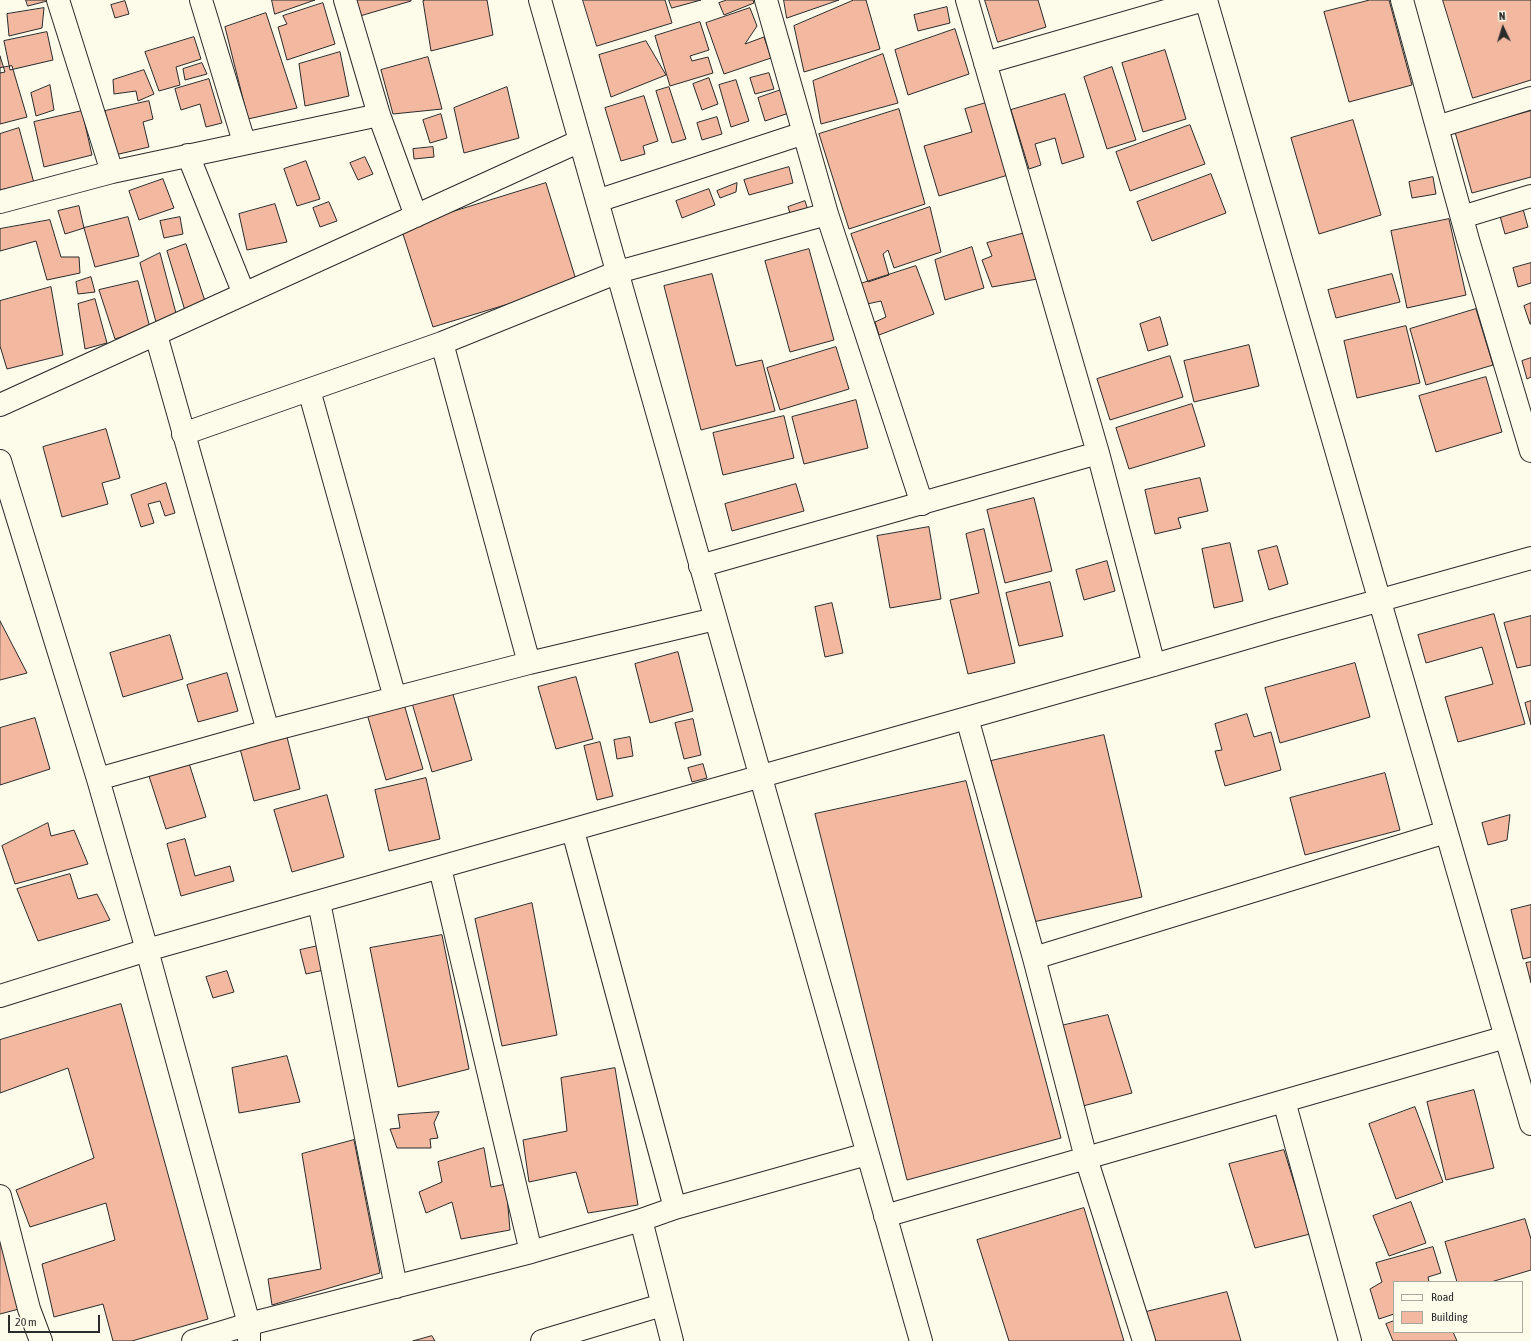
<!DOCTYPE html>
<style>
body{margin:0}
#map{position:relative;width:1531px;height:1341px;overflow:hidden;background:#fdfbea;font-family:"Asap Condensed",sans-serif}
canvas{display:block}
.legend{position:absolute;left:1393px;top:1281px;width:130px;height:52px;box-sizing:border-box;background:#fdfbea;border:1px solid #a9a89e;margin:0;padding:5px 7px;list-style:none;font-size:12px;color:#2b2b2b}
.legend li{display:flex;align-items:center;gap:8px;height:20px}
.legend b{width:20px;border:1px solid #a9a89e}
.north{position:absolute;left:1483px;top:8px;width:40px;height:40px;-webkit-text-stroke:3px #fdfbea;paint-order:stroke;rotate:356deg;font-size:11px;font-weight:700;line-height:16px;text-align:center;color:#2b2b2b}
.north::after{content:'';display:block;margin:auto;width:14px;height:18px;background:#2b2b2b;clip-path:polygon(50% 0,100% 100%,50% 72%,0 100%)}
.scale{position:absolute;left:8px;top:1315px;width:92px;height:18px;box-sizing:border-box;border:2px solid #2b2b2b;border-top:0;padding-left:5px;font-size:12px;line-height:14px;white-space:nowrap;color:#2b2b2b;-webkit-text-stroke:3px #fdfbea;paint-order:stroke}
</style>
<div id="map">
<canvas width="1531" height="1341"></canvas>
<ul class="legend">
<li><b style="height:5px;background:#fdfbea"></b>Road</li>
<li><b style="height:11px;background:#f2b8a0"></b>Building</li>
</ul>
<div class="north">N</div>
<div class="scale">20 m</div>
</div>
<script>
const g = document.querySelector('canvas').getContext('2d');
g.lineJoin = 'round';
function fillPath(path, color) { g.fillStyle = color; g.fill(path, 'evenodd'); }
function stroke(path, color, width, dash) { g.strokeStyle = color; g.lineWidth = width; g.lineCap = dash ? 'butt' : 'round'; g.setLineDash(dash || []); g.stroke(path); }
const building = new Path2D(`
 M26,0H46L47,1L28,6Z
 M272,0H315L275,14Z
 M355,0H411V1L360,16Z
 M426,0H487L493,35L431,51L423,1Z
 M583,0H665L672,23L597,46Z
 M669,0H701L672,8Z
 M727,0H753L754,3L724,15L719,3Z
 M784,0H839L787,18Z
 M854,0H866L880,49L804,72L794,26Z
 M985,0H1038L1046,27L998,42Z
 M1370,0H1389L1412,85L1349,102L1324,12Z
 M1443,0H1531V80L1473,98Z
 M125,1L129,14L115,18L111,5Z
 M323,3L335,44L287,60L278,27L287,24L283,16Z
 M947,7L950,23L918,31L914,15Z
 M44,8L42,28L9,36L7,14Z
 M750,8L757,26L745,44L764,37L771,58L724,74L706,23Z
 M266,13L297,108L248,119L225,27Z
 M700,22L709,50L690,56L692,61L708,57L713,73L670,86L655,36Z
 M955,29L969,74L908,95L895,50Z
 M47,32L53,60L10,70L4,41Z
 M194,37L201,59L176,67L180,85L159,91L145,52Z
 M646,41L666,75L611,97L599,55Z
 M1165,50L1186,119L1143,132L1122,63Z
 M340,52L349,96L305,106L299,64Z
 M883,54L898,103L821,124L813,81Z
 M0,56L5,72L0,73Z
 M428,57L442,109L393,114L381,70Z
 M202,63L207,74L185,80L183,69Z
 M12,66L27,117L0,124V68Z
 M1112,67L1136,140L1107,149L1084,77Z
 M144,70L154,94L138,101L136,91L114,94L113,80Z
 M769,73L774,89L755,94L750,78Z
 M709,78L718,104L702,110L693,84Z
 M209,79L222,123L206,127L200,104L181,110L175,89Z
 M736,80L749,121L731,127L719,85Z
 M50,85L54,110L36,116L31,93Z
 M507,87L519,138L464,153L454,108Z
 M669,87L686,139L672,143L656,91Z
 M781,90L789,113L765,121L758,98Z
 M1065,94L1084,157L1062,164L1055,138L1035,144L1041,165L1029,169L1011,110Z
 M644,96L658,141L643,146L645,154L621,161L605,108Z
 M149,101L153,119L143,122L149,147L115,155L105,111Z
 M986,103L1008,175L939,196L924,146L972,132L965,109Z
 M899,109L925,204L849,229L819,134Z
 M82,111L92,155L44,167L34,122Z
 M1531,111V177L1472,193L1455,132Z
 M441,114L447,138L430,143L423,120Z
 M717,117L722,134L702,140L697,123Z
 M1353,120L1381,215L1319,234L1291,138Z
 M1190,125L1205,164L1130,191L1116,152Z
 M19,128L34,183L0,190V134Z
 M433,147L434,157L414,159L413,149Z
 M365,157L373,174L358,180L350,163Z
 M306,161L320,199L297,206L284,169Z
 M789,167L793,183L749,195L744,180Z
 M1211,174L1226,213L1152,241L1137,202Z
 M1433,177L1436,194L1412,198L1409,182Z
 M163,179L174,208L139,220L129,191Z
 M546,183L577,283L433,327L401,228Z
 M737,183L736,192L720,198L717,191Z
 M709,189L715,205L682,218L676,201Z
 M805,201L809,213L792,219L788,207Z
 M329,202L337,221L320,227L313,208Z
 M275,204L287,242L247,250L239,214Z
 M79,206L84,228L65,234L58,211Z
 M930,207L941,252L894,268L888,250L883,254L889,275L868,282L851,234Z
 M1523,209L1528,227L1505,234L1500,216Z
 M128,217L139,256L95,267L84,228Z
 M180,217L183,234L164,238L160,221Z
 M1449,219L1466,295L1407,308L1391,231Z
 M50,220L61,257H79L80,273L47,280L36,241L0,251V229Z
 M1029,232L1043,278L992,287L982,260L992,256L987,243Z
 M186,244L206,304L186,314L167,251Z
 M972,247L984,288L945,300L935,260Z
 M809,249L834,340L790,352L765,261Z
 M160,253L177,317L156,322L140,263Z
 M1531,263V283L1518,287L1513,268Z
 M916,266L934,314L879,335L875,322L886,317L881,301L867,304L860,284Z
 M712,274L736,366L762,360L775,411L701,430L664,286Z
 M1392,274L1400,302L1336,318L1328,290Z
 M91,277L95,292L78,294L76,282Z
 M138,281L150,328L115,339L99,290Z
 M51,287L63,355L7,369L0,346V301Z
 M95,299L107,343L85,349L78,304Z
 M1531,303V324H1530L1524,306Z
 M1476,309L1493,365L1426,385L1410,329Z
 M1160,317L1168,345L1148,351L1140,324Z
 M1406,326L1420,383L1357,398L1344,341Z
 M1249,345L1259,386L1194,402L1184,361Z
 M836,347L849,389L780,410L767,368Z
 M1170,356L1183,397L1110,420L1097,379Z
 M1531,358V377L1527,379L1522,361Z
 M1486,377L1502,432L1436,452L1419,396Z
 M856,400L868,448L804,464L792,417Z
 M1192,404L1205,446L1129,469L1116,428Z
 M784,416L794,458L723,475L713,433Z
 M106,429L120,478L102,483L108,504L62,517L43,447Z
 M1200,478L1208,511L1178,518L1181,528L1155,534L1145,490Z
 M166,483L175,513L165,516L160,501L148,504L154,523L141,527L131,495Z
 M796,484L804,511L732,531L725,504Z
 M1034,498L1052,571L1005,583L987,510Z
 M929,527L941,599L890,608L877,536Z
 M984,529L1015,663L968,674L950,600L979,593L966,534Z
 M1230,543L1243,601L1214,608L1202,549Z
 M1277,546L1288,584L1269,590L1258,551Z
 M1107,561L1115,591L1084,600L1076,570Z
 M1050,582L1063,636L1019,646L1006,593Z
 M832,603L843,653L825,657L815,607Z
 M1494,614L1525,724L1458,742L1445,697L1493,684L1482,647L1426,663L1418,635Z
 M1531,616V665L1517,668L1504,623Z
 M0,621L27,673L0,680Z
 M170,635L183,679L123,697L110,653Z
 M678,652L693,711L650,723L635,664Z
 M1355,663L1370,717L1280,743L1265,688Z
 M227,673L238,711L198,722L187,685Z
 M576,677L593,739L556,749L538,687Z
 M452,691L472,760L432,772L412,703Z
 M1531,701V725L1525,703Z
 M404,704L423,769L386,780L367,714Z
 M1247,714L1254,737L1271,732L1281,770L1225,786L1215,751L1222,750L1215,724Z
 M35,718L50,769L0,785V728Z
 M693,719L701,755L684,759L675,723Z
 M286,733L300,789L254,801L239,745Z
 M1104,735L1142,897L1029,923L991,761Z
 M630,737L633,756L617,759L614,740Z
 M600,742L613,796L597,800L584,746Z
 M188,760L206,817L166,829L148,773Z
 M703,764L707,778L692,782L688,768Z
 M1385,773L1400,830L1305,855L1290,798Z
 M426,778L440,839L389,851L375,790Z
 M966,781L1061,1138L907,1180L815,814Z
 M327,795L344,857L292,872L274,810Z
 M1510,815L1507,840L1488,845L1482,823Z
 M48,823L51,836L74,830L88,864L15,884L2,846Z
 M185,839L195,876L230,866L234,881L181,896L167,844Z
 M70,874L78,899L97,894L110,920L38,941L17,889Z
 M532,903L557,1035L502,1046L475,919Z
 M1531,905V957L1523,959L1511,910Z
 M442,935L469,1069L398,1087L370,948Z
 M318,946L324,970L306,974L300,950Z
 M1531,962V983L1526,963Z
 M227,971L234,992L213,998L206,977Z
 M121,1004L208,1319L132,1341H113L103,1304L54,1317L42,1264L115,1240L106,1203L30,1227L16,1190L94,1158L68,1068L0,1093V1040Z
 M1108,1015L1132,1093L1083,1106L1052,1028Z
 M287,1056L300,1102L239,1113L232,1068Z
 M615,1068L638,1205L588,1213L576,1172L529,1182L523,1140L567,1131L561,1078Z
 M1474,1090L1494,1168L1446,1180L1427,1102Z
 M1415,1107L1443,1182L1396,1199L1369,1124Z
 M439,1112L434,1123L438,1138L430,1139L431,1148H397L390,1129L400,1128L398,1115Z
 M354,1140L380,1273L272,1305L268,1279L321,1269L302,1154Z
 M484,1148L491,1187L506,1184L510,1230L461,1239L452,1202L426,1213L419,1192L442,1182L438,1162Z
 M1284,1150L1310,1234L1255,1248L1229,1164Z
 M1411,1202L1426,1243L1389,1256L1373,1216Z
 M1084,1208L1124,1341H1009L977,1240Z
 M1525,1219L1531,1239V1270L1491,1282H1457L1445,1242Z
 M0,1234L19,1309L0,1314Z
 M1433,1247L1441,1273L1428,1277L1429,1282H1394V1314L1379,1319L1370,1289L1382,1282L1376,1263Z
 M1227,1292L1241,1341H1152L1142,1313Z
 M1394,1321V1332H1453L1457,1341H1393L1386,1324Z
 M432,1336L435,1341H413Z`);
fillPath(building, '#f2b8a0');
stroke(building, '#2b2b2b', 1);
const street = new Path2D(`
 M58,0L112,172
 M201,0L244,142
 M345,0L379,115L416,216
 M540,0L921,1341
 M766,0L827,214L922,504
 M967,0L1098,453L1154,665
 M1206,0L1531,1124
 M1402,0L1468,240L1531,451
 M985,63L1204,0
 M1437,127L1531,98
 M188,155L244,294
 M597,201L804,133
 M0,202L112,172L379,115
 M1462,217L1531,196
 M156,335L268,731
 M442,343L529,663
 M309,390L395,698
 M0,405L580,141
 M183,434L442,343L618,272L827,214
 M0,461L98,779L147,950L249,1324V1341
 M700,566L1098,453
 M967,718L1034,958L1086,1158L1144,1341
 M98,779L268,731L529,663L715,619
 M573,831L675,1208
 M440,868L531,1252
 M319,902L396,1287
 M1034,958L1446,832
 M0,996L147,950L1154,665L1277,629L1531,558
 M1284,1101L1350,1341
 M0,1196L29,1309L41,1341
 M885,1216L1506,1037
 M641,1220L672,1341
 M193,1341L249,1324L531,1252L641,1220L675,1208L867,1154
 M542,1341L662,1305`);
stroke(street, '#2b2b2b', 24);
stroke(street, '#fdfbea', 22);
</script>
